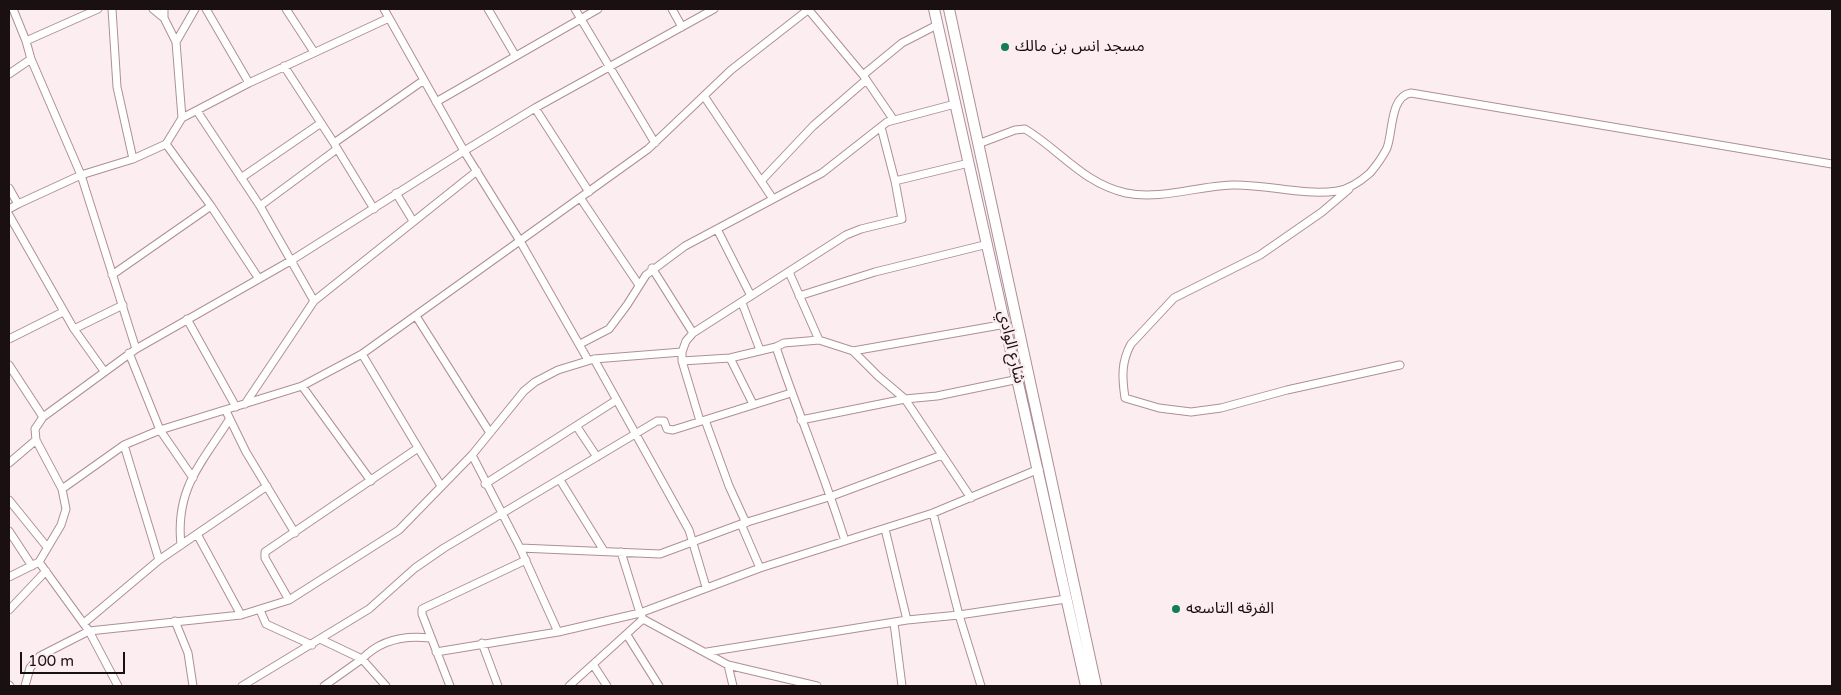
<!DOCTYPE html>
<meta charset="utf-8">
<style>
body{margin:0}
#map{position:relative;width:1841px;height:695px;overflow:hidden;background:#fceef0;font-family:"Varela Round",sans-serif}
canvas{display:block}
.frame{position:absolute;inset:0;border:10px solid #1a0f11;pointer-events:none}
.scale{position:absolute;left:20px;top:652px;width:105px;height:22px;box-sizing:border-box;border:2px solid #1a0f11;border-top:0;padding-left:6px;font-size:15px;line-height:18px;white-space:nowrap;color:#1a0f11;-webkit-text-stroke:4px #fceef0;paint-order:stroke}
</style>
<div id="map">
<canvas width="1841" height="695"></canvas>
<div class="frame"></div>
<div class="scale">100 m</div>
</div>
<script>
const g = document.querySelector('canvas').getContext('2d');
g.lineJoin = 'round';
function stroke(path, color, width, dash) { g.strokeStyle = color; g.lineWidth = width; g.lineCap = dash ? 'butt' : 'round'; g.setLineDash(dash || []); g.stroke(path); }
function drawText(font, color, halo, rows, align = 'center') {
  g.font = font + ' "Varela Round","Noto Sans Arabic",sans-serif'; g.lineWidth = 5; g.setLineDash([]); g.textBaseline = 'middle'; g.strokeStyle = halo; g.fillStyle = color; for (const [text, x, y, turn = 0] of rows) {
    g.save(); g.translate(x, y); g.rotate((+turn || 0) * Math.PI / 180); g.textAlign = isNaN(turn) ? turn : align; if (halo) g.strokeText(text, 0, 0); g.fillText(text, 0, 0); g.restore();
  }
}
const minor = new Path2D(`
 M153,9L164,18
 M206,9L249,83
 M286,9L314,52
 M384,9L464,151L520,241L588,360
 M488,9L515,55
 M575,9L655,143
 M672,9L682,27
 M808,9L863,75L893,119
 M26,41L98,9
 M176,42L195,9
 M284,66L321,123
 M9,74L31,59
 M863,75L902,43L937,25
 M704,96L773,199
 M436,102L598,9
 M535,108L589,192
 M197,111L260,206L314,301
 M182,118L249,83L389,18
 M978,144L1015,130L1025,129C1060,150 1084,184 1126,193C1161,200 1197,186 1232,185C1267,184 1302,196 1337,191C1349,189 1361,181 1370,173C1376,166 1383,156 1387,148C1393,132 1390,96 1411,93L1832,164
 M335,145L374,209
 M133,159L166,144L182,118L176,42L164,18V9
 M241,178L321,123L334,143L424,80
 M762,180L813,126L866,80
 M895,181L969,163
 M9,188L18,204L81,175L133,159L117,87L112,9
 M1349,189L1322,212L1260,255L1174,298L1131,344C1121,362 1122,378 1125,398L1159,408L1191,412L1221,408L1287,390L1400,365
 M396,193L413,221
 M581,199L639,285
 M211,206L259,279
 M260,206L337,149
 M9,209L18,204
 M9,215L74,329L123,305
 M717,229L751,296
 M652,268L693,333
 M789,272L819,340
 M112,275L211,206L166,144
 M799,296L875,272L988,244
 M742,303L760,350
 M416,316L490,433
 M187,319L236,407
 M74,329L104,371
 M9,339L63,312
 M580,344L609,329L627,305L646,275L685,246L822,173L887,122L955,104
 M776,347C798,413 825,476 845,541
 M136,349L292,260L464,151L535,108L714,9
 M853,351L878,376L905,399L971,498
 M682,352L686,341L693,333L846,235L861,229L902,219L895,181L881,127
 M129,353L160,430L302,386L362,354L648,149L731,70L809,9
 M362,354L441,486
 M730,358L753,404
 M594,359L689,530L706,587
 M682,361L700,421
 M9,365L43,417L136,349L81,175L31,59L26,41L13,9
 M302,386L371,481
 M245,404L314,301L477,171
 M226,411L246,452L295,533
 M43,417L35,429L36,440L62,489L124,445L160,430L193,478
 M705,420L729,486L746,523
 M801,420L905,399L937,396L1019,379
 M577,427L597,457
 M124,445L159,560
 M472,455L520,548L558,632
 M9,463L36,440
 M560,480L604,551
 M485,484L615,401
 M9,500L47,547
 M933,513L959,615L981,686
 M741,524L760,568
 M885,529L907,620
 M9,531L32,566
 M197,534L241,615
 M181,545C175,489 201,464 229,420
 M520,548L660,554L741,524L832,496L942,455
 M39,562L89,631L118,686
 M9,577L39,562L61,525L66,509L62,489
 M289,600L265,558V552L418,448
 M9,610L46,571
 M260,610L266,624L312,645
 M643,619L728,665L817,686
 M175,621L188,653L193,686
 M84,623L159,560L267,486
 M894,623L902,686
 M627,635L659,686
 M320,639L362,659C380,640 404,635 430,638
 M482,643L498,686
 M436,652L558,632L640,613L621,552
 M707,652L907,620L959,615L1066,599
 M728,665L733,686
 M594,666L607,686
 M9,685L10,686
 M25,686L30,668L40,656L89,631L241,615L289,600L399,530L472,455L524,391L535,382L558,370L594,359L682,352V361L730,358L776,347L784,343L819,340L853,351L1006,324
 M242,686L369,609L415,568L444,548L657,421H664L667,429L673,430L791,393
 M324,686L362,659L386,686
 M450,686L422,614V609L526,560
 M569,686L643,619L640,613L760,568L933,513L1039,469`);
const secondary = new Path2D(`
 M934,9L1086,686
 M949,9L1096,686`);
stroke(minor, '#af8f95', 9);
stroke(secondary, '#af8f95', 12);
stroke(minor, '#fff', 7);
stroke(secondary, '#fff', 10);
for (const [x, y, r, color] of [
 [1005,47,5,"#127e59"],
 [1176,609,5,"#127e59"]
]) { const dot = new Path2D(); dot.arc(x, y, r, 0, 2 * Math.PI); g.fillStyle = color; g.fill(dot); stroke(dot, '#fceef0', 2); }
drawText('16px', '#1a0f11', '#fceef0', [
 ["مسجد انس بن مالك",1015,47],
 ["الفرقه التاسعه",1186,609]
], 'left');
drawText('16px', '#1a0f11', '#fceef0', [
 ["شارع الوادي",1011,347,77]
]);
</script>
